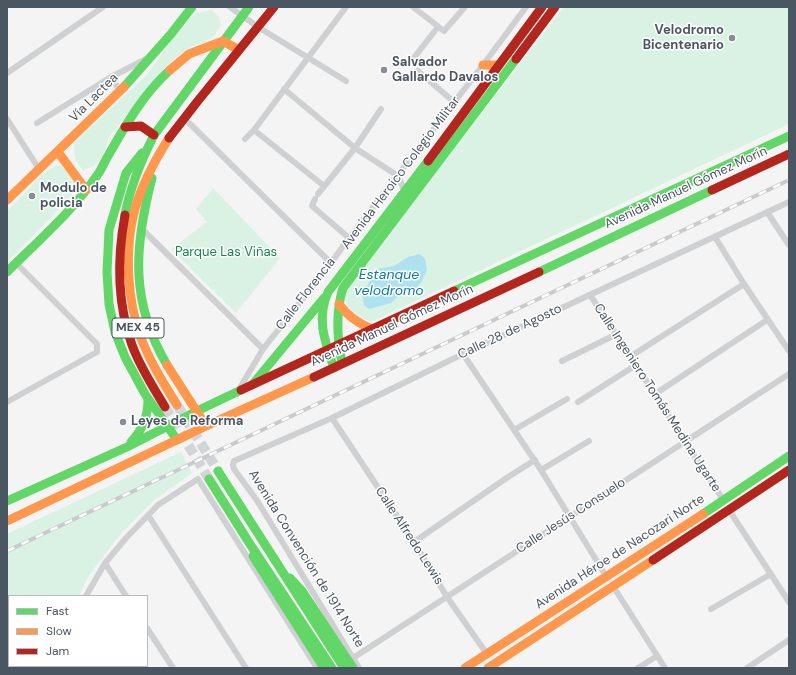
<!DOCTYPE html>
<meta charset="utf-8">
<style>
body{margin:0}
#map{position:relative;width:796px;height:675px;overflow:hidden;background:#f4f4f4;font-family:"DM Sans",sans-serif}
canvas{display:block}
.frame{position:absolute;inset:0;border:8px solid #4a5661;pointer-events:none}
.legend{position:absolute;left:8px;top:595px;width:140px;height:72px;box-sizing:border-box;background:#fff;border:1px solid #b7bbc0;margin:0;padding:5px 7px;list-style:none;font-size:12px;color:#4a5661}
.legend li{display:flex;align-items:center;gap:8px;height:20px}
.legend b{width:20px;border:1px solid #b7bbc0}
</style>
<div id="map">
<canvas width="796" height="675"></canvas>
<div class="frame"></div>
<ul class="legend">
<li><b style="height:5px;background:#63d668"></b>Fast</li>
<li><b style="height:5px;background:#ff974d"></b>Slow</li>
<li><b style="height:5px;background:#b3261e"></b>Jam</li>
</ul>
</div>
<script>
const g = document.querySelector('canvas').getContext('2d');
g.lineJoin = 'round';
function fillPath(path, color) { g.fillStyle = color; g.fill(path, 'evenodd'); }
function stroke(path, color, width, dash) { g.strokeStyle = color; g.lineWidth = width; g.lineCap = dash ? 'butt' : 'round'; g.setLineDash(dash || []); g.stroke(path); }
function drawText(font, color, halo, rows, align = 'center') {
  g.font = font + ' "DM Sans",sans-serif'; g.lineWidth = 3; g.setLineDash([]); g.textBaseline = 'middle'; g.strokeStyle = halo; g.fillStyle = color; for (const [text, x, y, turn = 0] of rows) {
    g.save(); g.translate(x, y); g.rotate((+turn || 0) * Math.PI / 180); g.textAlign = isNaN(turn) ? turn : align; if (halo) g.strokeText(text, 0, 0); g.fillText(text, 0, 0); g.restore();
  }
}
fillPath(new Path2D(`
 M564,7H789V124L371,322L357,315L347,306L344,290Z
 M212,10L219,17L221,25L215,35L204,42L190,47L170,62L109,137L104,154L94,166L83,170C75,161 74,155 74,143L147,75L162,54L168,44L188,20L196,13Z
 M55,166H62L75,180L74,192L67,201L7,262V211L42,175Z
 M213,188L280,258L236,313L171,249L207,222L196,209Z
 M181,452L192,473L153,501L120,535L90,574L79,596H9V666H56V668H7V534Z`), '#d9f2e3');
fillPath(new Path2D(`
 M420,254L425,259L427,270L422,281L416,288L401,293L391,303L369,309L364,305L362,294L377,269L394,266L408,257Z`), '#aee2f0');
stroke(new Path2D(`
 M177,405L218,471
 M165,407L209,479`), '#d2d4d7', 10, [10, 5]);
stroke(new Path2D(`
 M230,7L258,27L346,81
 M413,7L444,31L465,7
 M409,64L438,27
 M418,71L454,102
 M7,73L103,7
 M111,77L120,91
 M284,89L355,148L398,176L405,192
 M184,118L331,263
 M7,119L39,169
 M37,123L111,77L146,59
 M254,130L324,186
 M245,139L254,130L346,7
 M318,194L355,148L381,109
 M315,199L312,206L349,238
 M767,212L789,245
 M141,228L263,349
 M715,237L744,284L789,351
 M590,295C636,362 678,433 724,501
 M463,354L541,470L606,576
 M631,356L744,284
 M562,361L617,334
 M238,391L263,349L331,263L349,238L483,65L526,7
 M655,394L767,320
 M7,402L97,352V344L16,263
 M578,402L636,365
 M332,418L414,542L447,597L487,654
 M514,430L567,399
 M541,470L589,441
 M729,510L789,602
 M148,515L246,668
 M414,542L508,477L535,460
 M105,563L126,596
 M613,586L665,668
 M86,596L105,563L126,538L158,505L198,479L317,668
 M711,609L771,574
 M147,628L173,668
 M353,658L789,374
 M63,668L64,666
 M359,668L258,502L234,469L233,465L234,461L332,418L463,354L789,202
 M638,668L657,656
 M747,668L789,640`), '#ced0d2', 6);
stroke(new Path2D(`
 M124,87L171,34L192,7
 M142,153L126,173L109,230L107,272L109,304L115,332L125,357L145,394L177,440
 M152,178C134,247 130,302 167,365
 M125,215C130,187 141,161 154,135L249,7
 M7,272C38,241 73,211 98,174C102,169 104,162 108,156C125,126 144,93 170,70
 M539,272L712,190
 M454,291L789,136
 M342,363C337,338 335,313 343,288L516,59
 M334,368C325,342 316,319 328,292L428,161
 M252,385L324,298
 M131,442C143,429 148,417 148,399
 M218,471L344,668
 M209,479L248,541L332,668
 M7,501L127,447L197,411L241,390
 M703,514L789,456
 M253,556L324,668
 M290,578L302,591L353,668`), '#63d668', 9);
stroke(new Path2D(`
 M483,65H499
 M170,70L189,54L223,41L239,50
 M169,138C155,160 142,184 135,209C124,248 127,300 141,338C150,362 164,384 177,405
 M58,152L86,190
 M7,200L124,87
 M339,304C348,317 359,324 374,330
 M167,365L206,426
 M7,521L206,426L314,377
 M465,668L703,514
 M488,668L653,560`), '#ff974d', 9);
stroke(new Path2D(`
 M516,59L555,7
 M125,127L141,126L154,135
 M169,138L197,102L274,7
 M428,161L542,7
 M712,190L789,154
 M125,215C117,258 117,303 132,345C140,367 153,387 165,407
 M314,377L539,272
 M241,390L454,291
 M653,560L789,470`), '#b3261e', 9);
const rail = new Path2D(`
 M7,551L789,180`);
stroke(rail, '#c9cacc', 4);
stroke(rail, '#fff', 2.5, [8]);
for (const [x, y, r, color] of [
 [732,38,4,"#868d94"],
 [384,70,4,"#868d94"],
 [32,196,4,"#868d94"],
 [123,422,4,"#868d94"]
]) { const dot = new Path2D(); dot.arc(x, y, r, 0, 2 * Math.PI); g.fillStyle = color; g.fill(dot); stroke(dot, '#fff', 1.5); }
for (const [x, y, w] of [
 [138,328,52]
]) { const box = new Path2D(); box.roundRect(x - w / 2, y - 10, w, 20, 3); g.fillStyle = '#fff'; g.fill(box); stroke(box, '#4a5661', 1); }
drawText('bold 12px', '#4a5661', null, [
 ["MEX 45",138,328]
]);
drawText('bold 13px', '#4a5661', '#fff', [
 ["Velodromo",724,31,"right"],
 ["Bicentenario",724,46,"right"],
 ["Salvador",392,63],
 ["Gallardo Davalos",392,78],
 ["Modulo de",40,189],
 ["policia",40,204],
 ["Leyes de Reforma",131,422]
], 'left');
drawText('13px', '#4a5661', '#fff', [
 ["Vía Lactea",94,98,-45],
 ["Avenida Heroico Colegio Militar",401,173,-53],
 ["Avenida Manuel Gómez Morín",686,188,-25],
 ["Calle Florencia",306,294,-52],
 ["Avenida Manuel Gómez Morín",392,326,-25],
 ["Calle 28 de Agosto",510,332,-25],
 ["Calle Ingeniero Tomás Medina Ugarte",657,398,57],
 ["Calle Jesús Consuelo",571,516,-33],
 ["Calle Alfredo Lewis",409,536,57],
 ["Avenida Héroe de Nacozari Norte",620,552,-33],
 ["Avenida Convención de 1914 Norte",306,559,58]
]);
drawText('13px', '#17864f', '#fff', [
 ["Parque Las Viñas",226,253]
]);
drawText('italic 14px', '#0c7c9b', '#fff', [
 ["Estanque",389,275],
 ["velodromo",389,291]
]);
</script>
